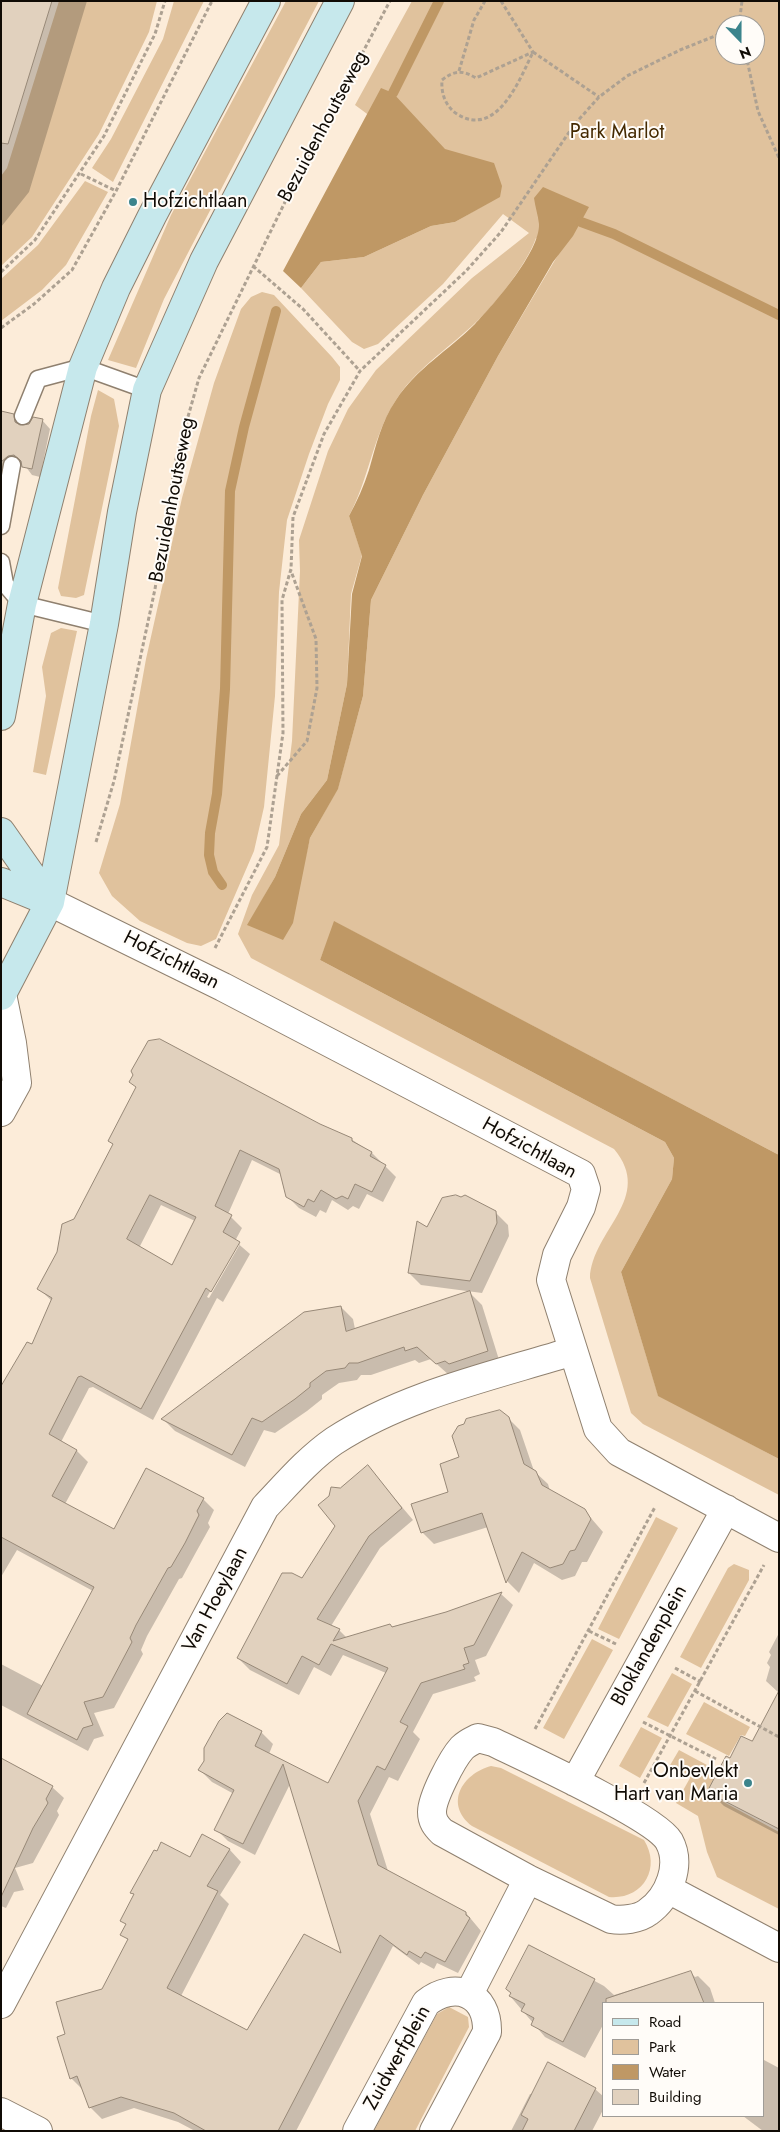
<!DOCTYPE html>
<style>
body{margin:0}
#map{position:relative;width:780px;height:2132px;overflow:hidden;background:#fcecd9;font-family:Jost,sans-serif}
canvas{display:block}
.frame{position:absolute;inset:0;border:2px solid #100b05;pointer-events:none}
.legend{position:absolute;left:602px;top:2002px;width:162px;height:115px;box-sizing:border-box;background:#fffcf8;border:1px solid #9f9c97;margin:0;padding:6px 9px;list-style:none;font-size:15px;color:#100b05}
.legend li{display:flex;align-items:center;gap:10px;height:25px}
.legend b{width:25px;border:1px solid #9f9c97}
.north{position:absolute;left:715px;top:15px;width:50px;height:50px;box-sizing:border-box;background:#fffcf8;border:1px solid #9f9c97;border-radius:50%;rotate:158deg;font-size:14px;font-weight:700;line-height:20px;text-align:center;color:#100b05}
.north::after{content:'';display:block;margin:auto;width:18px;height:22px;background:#3c848c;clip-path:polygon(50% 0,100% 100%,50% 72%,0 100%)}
</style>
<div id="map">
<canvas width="780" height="2132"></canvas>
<div class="frame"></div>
<ul class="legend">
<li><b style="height:6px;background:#c6e8ec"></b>Road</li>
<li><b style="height:14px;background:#e0c29d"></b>Park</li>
<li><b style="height:14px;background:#bf9865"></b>Water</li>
<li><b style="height:14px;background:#e1d1be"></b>Building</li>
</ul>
<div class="north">N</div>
</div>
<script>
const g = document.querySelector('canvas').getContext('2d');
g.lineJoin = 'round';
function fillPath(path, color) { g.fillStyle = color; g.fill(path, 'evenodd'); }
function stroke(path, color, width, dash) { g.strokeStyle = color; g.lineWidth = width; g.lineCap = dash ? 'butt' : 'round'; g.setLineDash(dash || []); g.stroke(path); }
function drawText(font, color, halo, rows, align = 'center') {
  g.font = font + ' Jost,sans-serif'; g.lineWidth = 4; g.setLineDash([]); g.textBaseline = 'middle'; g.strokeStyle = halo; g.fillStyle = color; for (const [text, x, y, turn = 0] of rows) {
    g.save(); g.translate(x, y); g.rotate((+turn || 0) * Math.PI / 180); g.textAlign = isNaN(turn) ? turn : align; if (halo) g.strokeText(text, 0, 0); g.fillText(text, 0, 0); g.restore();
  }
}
fillPath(new Path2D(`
 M59,1H157L149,32L99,134L32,237L1,266V176L7,168Z
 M174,1H204L113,182L92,168L111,139L163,39Z
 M286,1H319L164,299L136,368L108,360L171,215Z
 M412,1H779V1155L335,922L320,960L665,1142L674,1158L672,1179L621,1272L658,1395L779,1459V1495L643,1424L631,1413L590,1278C592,1230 655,1198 614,1149L251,958L238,934L252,895L279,845L292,741L300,571L299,540L328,451L348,409L376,370L472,278L529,233L503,214L443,284L378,344L364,349L352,342L301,288L321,262L364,257L431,226L455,222L488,203L355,105ZM725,25H755V55H725ZM536,238L558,255L498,356L423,495L371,600L363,696L338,788L310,838L301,877L248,925L275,877L301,814L327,780L347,684L351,594L362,555L349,516C369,479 373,435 396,400C414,371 447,349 472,326C493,308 527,264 536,238Z
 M85,181L108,192L66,265L42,290L1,321V279L38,245Z
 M262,292L274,295L332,357L340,367V380L328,404L309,454L287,520L279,592L275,696L264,807L254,851L216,939L201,946L187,943L140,921L112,896L99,873L120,804L146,659L182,498L214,383L241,309L251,297Z
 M98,390L114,399L119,426L84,595L76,598L61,596L58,588L91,416Z
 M61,628L77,631L46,775L33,772L46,696L42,667L51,633Z
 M656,1517L678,1528L619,1639L598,1629Z
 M734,1564L749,1570V1580L701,1668L680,1657L728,1568Z
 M592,1639L613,1650L564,1739L543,1728Z
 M672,1673L692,1684L668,1727L647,1717Z
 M704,1702L750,1727L745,1736L741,1735L729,1756L686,1734Z
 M641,1727L662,1738L640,1778L619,1766Z
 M679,1750L720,1772L709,1794L779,1832V1909L717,1877L707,1852L698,1816L676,1803L690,1778L669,1767Z
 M491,1766L501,1768L644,1840C662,1869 642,1900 609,1897L472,1826C444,1804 462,1774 491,1766Z
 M449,2007L468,2017L469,2027L415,2131H374L437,2014Z`), '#e0c29d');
fillPath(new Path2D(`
 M381,88L393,93L445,149L494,163L502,186L500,197L455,222L431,226L364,257L321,262L301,288L283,271Z
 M543,187L589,207L573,236L553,262L498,356L423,495L371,600L363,696L338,789L310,838L293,923L283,940L247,925L275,877L301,814L327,780L347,684L352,594L362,556L349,516C357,501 364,486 369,470C376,446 381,422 396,400C416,369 449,350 475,324C494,304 540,252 539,224C538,215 535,206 534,198Z
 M334,921L779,1155V1459L658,1396L621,1272L672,1179L674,1158L665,1142L320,960Z`), '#bf9865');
fillPath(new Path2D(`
 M1,1H87L29,192L1,227Z
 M1,412L13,415L22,426L42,420L50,429L40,477L32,475L23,463L12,467L1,521Z
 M320,1125L351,1139L372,1153L396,1177L383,1202L367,1194L359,1209L353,1206L348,1210L332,1200L326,1213L320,1210L316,1217L299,1208L288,1197L282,1175L252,1160L228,1214L242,1228L235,1241L250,1254L223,1302L217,1298L153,1420L93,1387L89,1388L61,1442L77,1451L88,1462L65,1504L115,1530L203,1499L214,1510L208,1523L210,1527L195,1554L182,1578L179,1579L147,1636L141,1650L143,1654L114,1708L94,1713L104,1736L94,1739L88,1751L1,1705V1664L43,1686L93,1591L17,1550L1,1577V1393L32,1346L52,1301L39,1289L114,1145L109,1141ZM161,1205L195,1221L172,1266L139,1248ZM237,1244H240L209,1298L207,1297Z
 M465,1197L495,1212L508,1225L509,1236L482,1293L421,1285L409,1273L428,1229L443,1199Z
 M470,1293L482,1305L500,1363L449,1375L431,1359L419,1363L415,1360L371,1375H361L357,1380L339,1383L322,1395V1399L307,1411L275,1433L264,1430L245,1467L175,1431L163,1419L341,1307L353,1319L355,1329Z
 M508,1418L520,1430L534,1471L548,1484L550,1491L584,1510L603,1532L587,1562H582L575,1576L562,1580L534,1563L519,1593L508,1582L488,1527L434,1544L422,1532L450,1493L461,1458Z
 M368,1467L413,1520L380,1548L331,1626L339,1630L347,1638L446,1613L501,1594L513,1605L486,1656L475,1660L480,1674L474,1677L476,1681L433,1694L413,1732L420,1739L398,1781L389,1777L370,1814L388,1871L466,1913L481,1931L458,1973L437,1963L434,1969L421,1962L419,1965L393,1946L296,2131H195L178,2122L134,2108L102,2119L90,2107L83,2090L71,2078L66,2035L103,1990L129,1941L122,1934L127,1925L122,1921L135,1895L132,1893L190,1859L202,1836L230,1850L241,1862L220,1895L229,1904L181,1996L248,2032L343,1955L290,1784L255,1855L228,1841L216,1829L234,1794L212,1782L200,1770L228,1714L261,1732L273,1744L269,1754L328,1785L386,1673L343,1655L331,1676L314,1667L299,1695L250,1670L238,1658L303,1580L336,1526L341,1489Z
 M779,1633V1693L766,1681L770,1667L767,1663L771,1655L769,1652Z
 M779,1694V1835L724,1806L709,1791L730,1760L752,1743Z
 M1,1760L52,1787L64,1798L57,1811L59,1815L33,1863L15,1868L24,1890L14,1892L6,1908L1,1906Z
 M530,1946L604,1986L614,1995L690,1972L695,1977L698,1976L710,1988L715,2003H617L616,2000L614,2003H604V2023L585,2058L545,2037L510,1996Z
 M764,2060L779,2068V2131H763L743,2116H764Z
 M595,2089L604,2097V2108L592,2131H511L530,2094Z`), '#0003');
stroke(new Path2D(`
 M393,93L439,1
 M581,222L614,234L779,315
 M222,885L213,872L209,855L210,833L217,794L225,689L230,491L244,427L276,311`), '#bf9865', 10);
const building = new Path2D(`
 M1,1H52L8,144L1,143Z
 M1,411L14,414L15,422L20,425L29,424L33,417L43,419L32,469L22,467L21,461L14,455L8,456L1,462Z
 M160,1039L320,1124L352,1138V1141L372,1152L370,1156L386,1165L372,1192L355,1184L348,1199L342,1196L336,1199L321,1190L314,1202L308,1199L304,1207L286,1197L279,1169L240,1150L215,1206L232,1215L223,1232L240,1242L211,1292L206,1288L141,1409L81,1376L78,1377L49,1434L77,1450L52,1496L114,1529L146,1468L204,1498L197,1511L199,1515L185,1543L171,1567L168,1568L136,1625L130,1638L132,1642L103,1697L84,1702L93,1725L83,1728L77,1740L27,1714L94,1587L1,1537V1386L27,1342L32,1344L52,1298L37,1289L57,1252L62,1224L74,1219L113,1144L108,1141L136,1087L129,1082L133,1075L131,1071L148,1041ZM150,1195L196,1217L172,1265L127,1239Z
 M456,1195L461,1197L465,1195L496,1211L497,1223L470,1281L408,1273L417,1221L427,1227L442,1198Z
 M470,1291L488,1351L449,1364L445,1361L436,1364L417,1347L405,1351L404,1347L358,1363H349L345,1368L326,1371L310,1383V1387L295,1399L262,1422L252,1418L232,1455L161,1419L304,1312L341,1306L346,1331Z
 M500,1410L509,1417L524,1464L536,1471L542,1485L585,1509L591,1519L575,1550L570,1551L563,1564L550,1568L522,1552L506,1583L482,1513L421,1533L411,1504L448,1492L440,1464L459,1457L452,1436L458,1426L464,1424L466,1419Z
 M368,1465L402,1508L369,1536L317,1619L340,1629L333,1641L390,1624L392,1627L446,1612L502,1592L474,1645L464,1648L469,1663L463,1665L465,1669L421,1683L400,1722L408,1726L385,1770L377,1766L358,1801L378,1865L466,1912V1915L470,1918L445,1962L425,1952L421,1958L409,1951L407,1955L380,1935L278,2131H206L174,2113L121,2097L89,2108L77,2076L70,2079L57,2037L65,2034L56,2002L102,1989L128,1939L120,1935L126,1924L120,1921L134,1894L130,1893L154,1850L157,1851L161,1842L190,1857L202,1834L230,1849L207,1886L218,1891L167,1988L247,2030L304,1934L341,1953L283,1764L243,1844L214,1830L234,1790L198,1770L204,1761V1748L219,1721L227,1713L262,1731L255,1746L328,1783L388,1668L331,1644L319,1665L302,1656L287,1684L237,1658L282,1573H292L302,1578L335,1526L318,1505L329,1496L331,1487L340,1488Z
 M779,1691V1829L707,1792L726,1756L730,1758L741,1736L752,1741Z
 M1,1758L53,1786L46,1799L48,1803L33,1828L1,1897Z
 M529,1945L595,1979L563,2042L531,2025L534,2018L521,2011L525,2004L509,1996L511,1993L506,1989Z
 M691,1971L704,2003H606V1999Z
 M548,2062L596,2088L574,2131H522L528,2119L521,2115L523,2111Z`);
fillPath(building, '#e1d1be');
stroke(building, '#978877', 1);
const lane = new Path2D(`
 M23,416L38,379L83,367L147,390
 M1,526L12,465
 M1,562L5,584L22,604L104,624`);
const street = new Path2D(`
 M50,902L223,987L581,1174L586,1189L581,1207L557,1255L551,1280L598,1429L619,1452L779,1538
 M1,1112L17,1083L12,1043L2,994
 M478,1738L493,1742C524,1757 655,1817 669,1841C682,1865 669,1897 648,1912C639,1919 622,1921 611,1919L528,1879L442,1832C436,1826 432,1821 432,1812C432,1798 452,1759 462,1748C467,1743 472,1741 478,1738Z
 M575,1782L726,1509
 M668,1889L779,1948
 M469,1994L528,1879
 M1,2004L265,1507C287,1484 308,1459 334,1441C404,1395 493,1376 573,1351
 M1,2112L38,2131
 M357,2131L426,2003C455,1980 488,1993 487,2032L434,2131`);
const secondary = new Path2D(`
 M1,716L22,604L83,367L116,288L152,216L266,1
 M1,832L50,902
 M1,882L50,902
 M1,996L50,902L104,624L122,512L147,390L204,261L340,1`);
stroke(lane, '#8f806f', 19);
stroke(street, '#8f806f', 30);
stroke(secondary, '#8f806f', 30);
stroke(new Path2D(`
 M501,1L533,52L476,78C462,70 455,70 442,80C441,93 445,106 457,114C497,139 520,79 533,52L599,97
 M739,25L742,1
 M746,55L758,111L779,158
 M459,71L474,20L485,1
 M81,174L116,191
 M253,266L303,309L360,371
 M1,272L35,240L104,136L155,34L165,1
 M1,328L34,304L72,270L116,191L212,1
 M277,776L307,741L317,688L316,639L291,571
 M96,842L114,781L155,589L176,459L199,378L306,159L390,1
 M215,948L267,847L283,733L282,600L291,569L293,517L324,434L360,371L466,271L501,232L574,125L599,97L627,76L680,50L725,32
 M589,1631L616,1644
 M675,1668L701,1682
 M695,1691L779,1737
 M643,1722L716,1759
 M535,1729L655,1507
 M644,1783L764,1565`), '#ada192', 3, [4, 2.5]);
stroke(lane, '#fff', 16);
stroke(street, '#fff', 28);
stroke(secondary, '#c6e8ec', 28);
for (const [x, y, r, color] of [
 [133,202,5,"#3c848c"],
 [748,1783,5,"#3c848c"]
]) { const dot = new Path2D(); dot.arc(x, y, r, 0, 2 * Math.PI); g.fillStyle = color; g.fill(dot); stroke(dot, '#fffcf8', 2); }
drawText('20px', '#100b05', '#fffcf8', [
 ["Bezuidenhoutseweg",324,127,-62],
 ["Bezuidenhoutseweg",173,500,-79],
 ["Hofzichtlaan",171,961,27],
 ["Hofzichtlaan",529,1149,29],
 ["Van Hoeylaan",216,1600,-62],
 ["Bloklandenplein",650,1646,-61],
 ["Zuidwerfplein",398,2058,-61]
]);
drawText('20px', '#442900', '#fffcf8', [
 ["Park Marlot",617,133]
]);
drawText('20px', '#100b05', '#fffcf8', [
 ["Hofzichtlaan",143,202],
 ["Onbevlekt",738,1772,"right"],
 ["Hart van Maria",738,1795,"right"]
], 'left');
</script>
